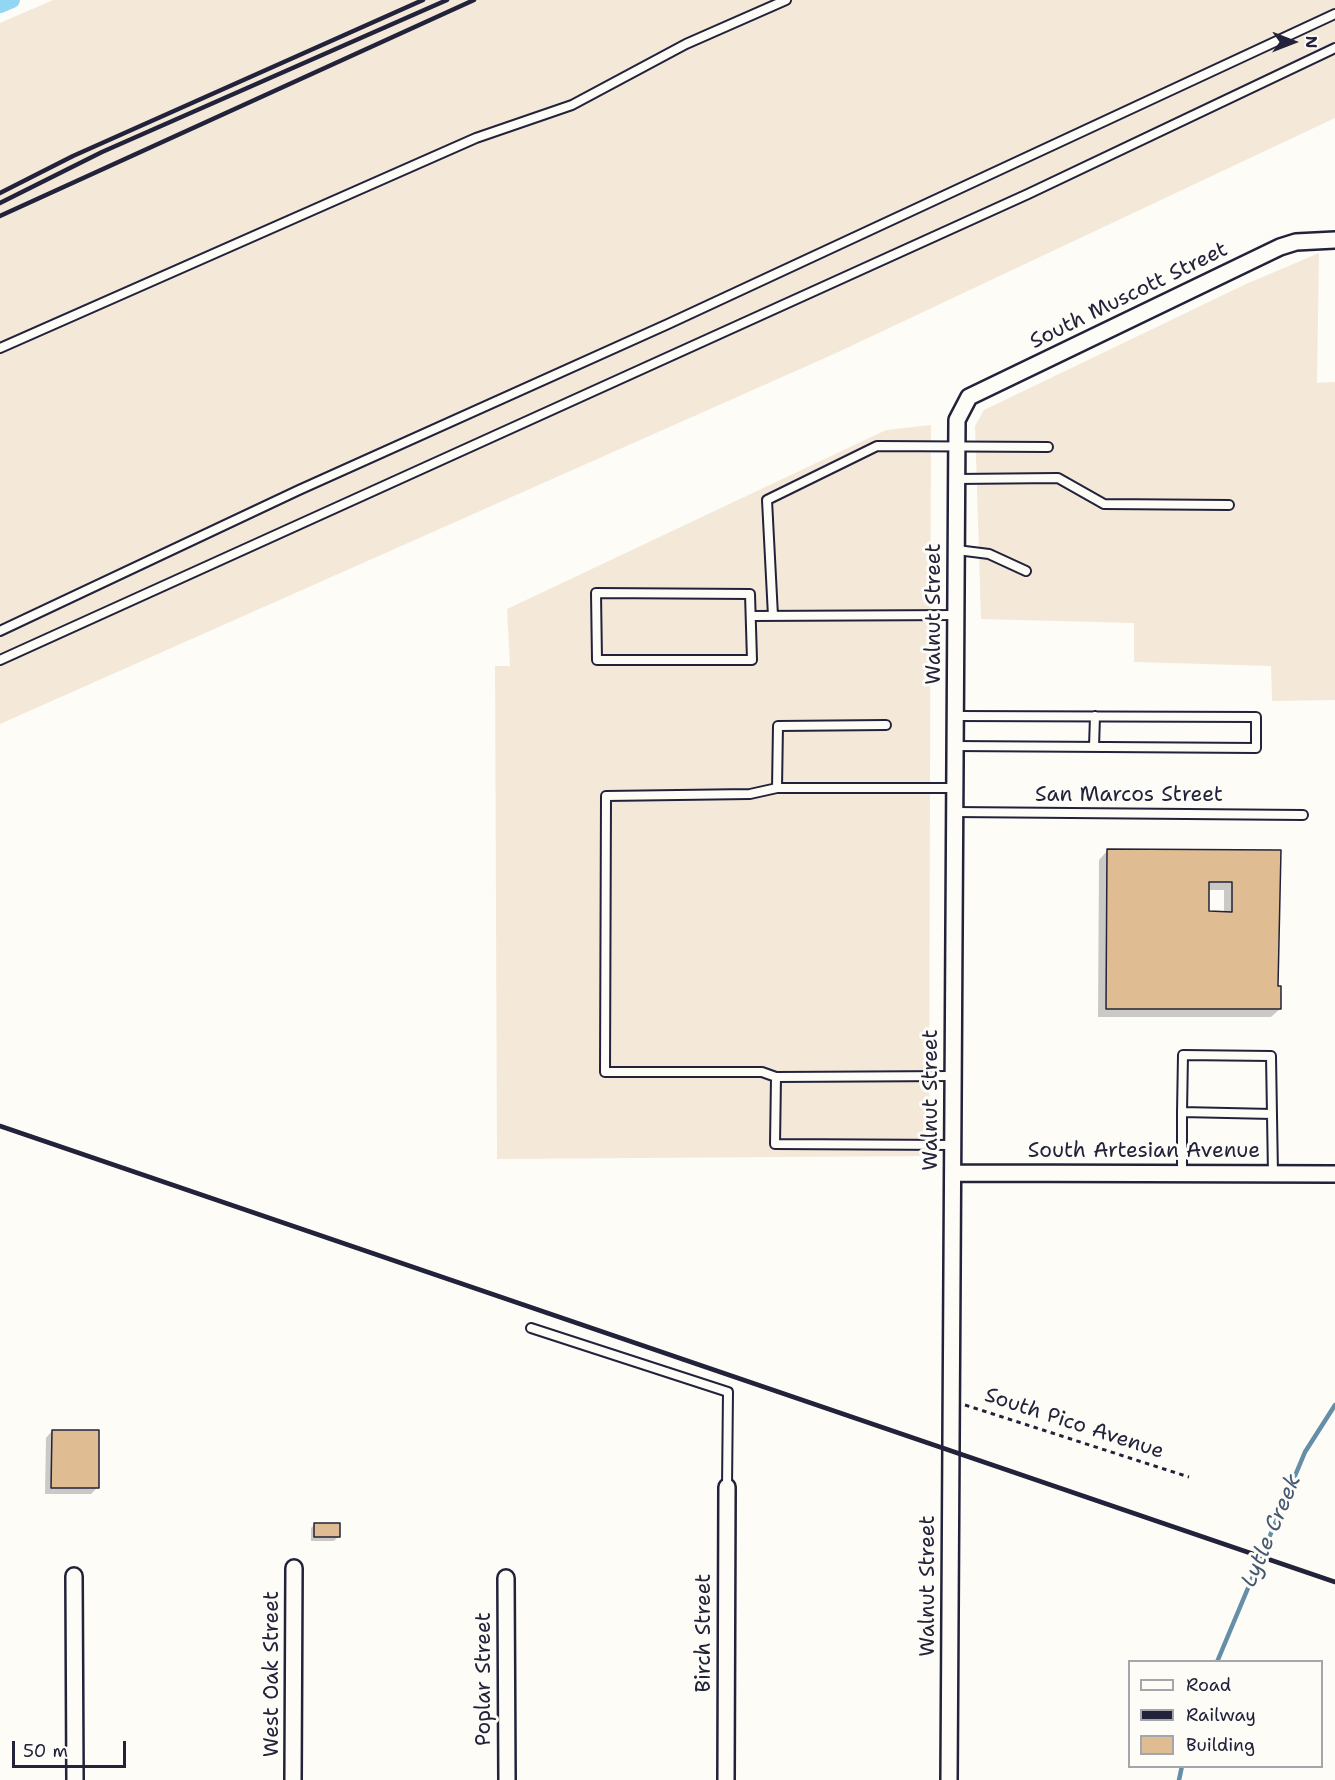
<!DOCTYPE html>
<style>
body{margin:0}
#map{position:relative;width:1335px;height:1780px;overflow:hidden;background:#fdfcf7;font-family:"Shantell Sans",sans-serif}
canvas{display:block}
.legend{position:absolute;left:1128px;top:1660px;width:195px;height:108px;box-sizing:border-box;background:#fdfcf7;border:2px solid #a5a5ac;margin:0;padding:8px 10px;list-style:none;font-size:18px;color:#22223b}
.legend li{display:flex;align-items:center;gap:12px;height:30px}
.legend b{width:30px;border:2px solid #a5a5ac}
.north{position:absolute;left:1263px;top:12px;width:60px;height:60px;-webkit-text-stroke:4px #fdfcf7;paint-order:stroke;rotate:90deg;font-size:16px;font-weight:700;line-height:24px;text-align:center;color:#22223b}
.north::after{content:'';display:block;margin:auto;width:21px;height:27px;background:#22223b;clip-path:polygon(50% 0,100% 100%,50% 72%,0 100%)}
.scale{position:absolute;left:12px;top:1741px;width:114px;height:27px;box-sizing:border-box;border:3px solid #22223b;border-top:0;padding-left:8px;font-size:18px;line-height:21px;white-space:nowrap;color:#22223b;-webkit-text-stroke:4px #fdfcf7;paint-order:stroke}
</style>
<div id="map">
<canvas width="1335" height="1780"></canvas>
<ul class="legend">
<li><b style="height:8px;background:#fdfcf7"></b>Road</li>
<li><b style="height:8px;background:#22223b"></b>Railway</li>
<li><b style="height:16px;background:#e0bc92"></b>Building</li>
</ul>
<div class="north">N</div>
<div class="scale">50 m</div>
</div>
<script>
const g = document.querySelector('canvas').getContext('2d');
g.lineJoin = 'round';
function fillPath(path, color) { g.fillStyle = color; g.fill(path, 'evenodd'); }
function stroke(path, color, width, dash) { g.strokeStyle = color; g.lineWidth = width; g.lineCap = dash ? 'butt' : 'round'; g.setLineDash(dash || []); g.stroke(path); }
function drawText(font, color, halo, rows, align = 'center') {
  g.font = font + ' "Shantell Sans",sans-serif'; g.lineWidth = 6; g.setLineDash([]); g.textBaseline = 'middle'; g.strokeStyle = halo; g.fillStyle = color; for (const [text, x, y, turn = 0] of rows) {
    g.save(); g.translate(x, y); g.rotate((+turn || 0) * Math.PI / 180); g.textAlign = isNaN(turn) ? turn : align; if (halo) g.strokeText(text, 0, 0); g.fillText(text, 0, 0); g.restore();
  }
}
fillPath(new Path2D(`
 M53,0H1335V118L834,354L0,724V23Z
 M1319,253L1317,383L1335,382V700L1272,701L1271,666L1134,662V623L981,619L975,426L984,410L1246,284Z
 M931,425L929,1156L497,1159L495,666H510L507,609L886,430Z`), '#f4e9d9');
fillPath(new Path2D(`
 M1107,851L1279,852L1276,988L1280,1009L1271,1017H1098L1099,860ZM1208,890H1224V913H1208Z
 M52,1431L97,1488L91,1494H45L46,1438Z
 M315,1524L338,1537L334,1541H311V1528Z`), '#0003');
stroke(new Path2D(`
 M1217,1662L1305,1452L1335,1405
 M1179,1780L1182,1766`), '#658fa9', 4.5);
stroke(new Path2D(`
 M0,5L12,0`), '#91d7f3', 16);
const building = new Path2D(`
 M1107,849L1281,850L1278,986H1281V1009H1106ZM1209,882H1232V912L1209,911Z
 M52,1430H99V1488H51Z
 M314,1523H340V1537H314Z`);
fillPath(building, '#e0bc92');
stroke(building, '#22223b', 1.5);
const service = new Path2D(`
 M0,348L476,138L572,105L686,44L786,0
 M957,479L1058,478L1104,504L1229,505
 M957,550L989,554L1026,571
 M596,593L750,594L752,660H597Z
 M751,616L956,615
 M773,616L767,500L877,446L1048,447
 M0,631L299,490L668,324L1335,14
 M0,660L1028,194L1335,48
 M886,725L778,726L777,788H955
 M955,746L1256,748V717L956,716
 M1094,747L1095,716
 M955,812L1303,815
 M776,1077L762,1072H605L606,796L750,794L777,788
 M1272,1114L1182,1112L1183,1055L1271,1056L1273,1174
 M953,1145L775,1144L776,1077L953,1076
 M1182,1174V1112
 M531,1328L728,1392L727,1487`);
const minor = new Path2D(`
 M953,1173L1335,1174
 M74,1576L75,1780
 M506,1578L507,1780
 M293,1780L294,1568
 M726,1780L727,1487
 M949,1780L957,420L969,397L1280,247L1296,242L1335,240`);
stroke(service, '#22223b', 12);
stroke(minor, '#22223b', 20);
stroke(new Path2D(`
 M965,1405L1189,1477`), '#22223b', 3, [4.5, 4.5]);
stroke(service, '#fdfcf7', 8);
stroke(minor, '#fdfcf7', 15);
stroke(new Path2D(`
 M0,193L73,156L423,0
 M0,203L102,152L447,0
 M0,216L474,0
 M0,1126L1335,1582`), '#22223b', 4.5);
drawText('21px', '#22223b', '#fdfcf7', [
 ["South Muscott Street",1129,296,-26],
 ["Walnut Street",935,614,-90],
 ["San Marcos Street",1129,796],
 ["Walnut Street",932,1100,-90],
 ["South Artesian Avenue",1144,1152],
 ["South Pico Avenue",1074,1424,18],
 ["Walnut Street",929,1586,-90],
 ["Birch Street",705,1633,-90],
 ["West Oak Street",273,1674,-90],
 ["Poplar Street",485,1679,-90]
]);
drawText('italic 22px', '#435872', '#fdfcf7', [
 ["Lytle Creek",1272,1531,-67]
]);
</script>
